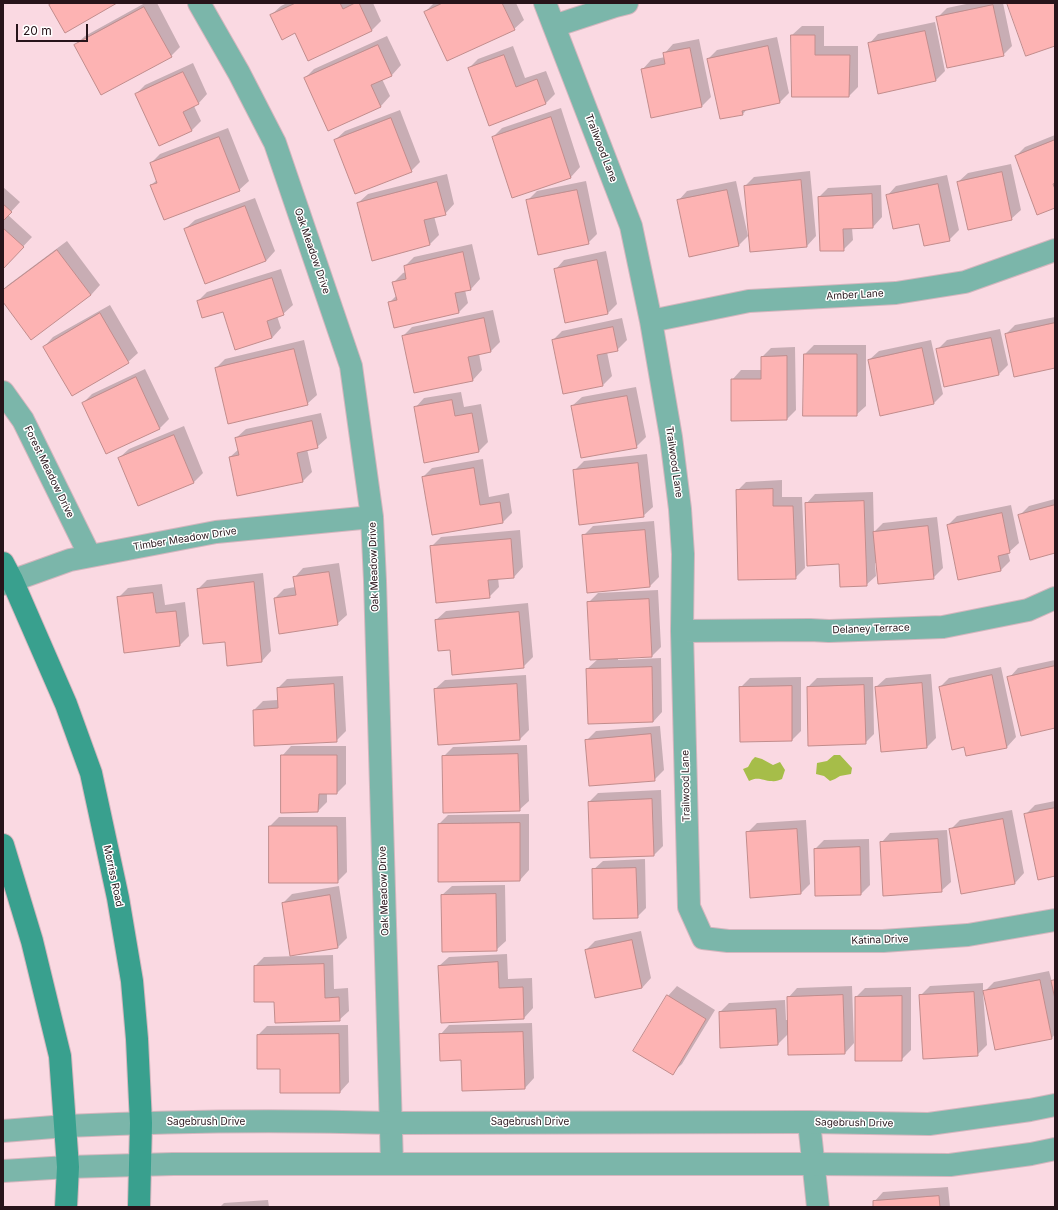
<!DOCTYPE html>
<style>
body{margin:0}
#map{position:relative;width:1058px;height:1210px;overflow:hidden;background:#fad9e2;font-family:Inter,sans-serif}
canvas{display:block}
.frame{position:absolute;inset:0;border:4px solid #27141a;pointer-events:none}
.scale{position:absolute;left:16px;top:24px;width:72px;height:18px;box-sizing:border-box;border:2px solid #27141a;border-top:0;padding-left:5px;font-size:12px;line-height:14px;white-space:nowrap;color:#27141a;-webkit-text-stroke:3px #fff;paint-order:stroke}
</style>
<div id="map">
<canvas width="1058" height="1210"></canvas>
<div class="frame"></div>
<div class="scale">20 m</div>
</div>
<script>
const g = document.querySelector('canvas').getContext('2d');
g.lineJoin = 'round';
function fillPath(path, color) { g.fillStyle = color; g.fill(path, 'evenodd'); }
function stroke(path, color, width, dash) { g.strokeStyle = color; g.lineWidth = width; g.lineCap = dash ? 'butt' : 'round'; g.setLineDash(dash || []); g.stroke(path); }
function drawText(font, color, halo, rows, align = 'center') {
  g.font = font + ' Inter,sans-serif'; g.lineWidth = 3; g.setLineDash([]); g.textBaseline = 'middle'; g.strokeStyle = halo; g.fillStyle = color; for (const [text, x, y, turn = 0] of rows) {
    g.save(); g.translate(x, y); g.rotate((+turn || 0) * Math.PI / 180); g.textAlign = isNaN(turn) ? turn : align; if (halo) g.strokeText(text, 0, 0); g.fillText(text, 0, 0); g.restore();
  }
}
fillPath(new Path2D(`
 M834,755H840L852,768L851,774L840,776L835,779L830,781L824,776L816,774L817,763L827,761Z
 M755,757L762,759L773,765L780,762L785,770L782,779C779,780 775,782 772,781C762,781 759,776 749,781L743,769L748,767L752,760Z`), '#a6bd49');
fillPath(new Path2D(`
 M145,3H157L180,47L171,56L75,45L85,36Z
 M287,3H373L381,21L372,30L308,59L296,32L271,15L281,6Z
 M434,3H516L524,20L514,29L425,12Z
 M971,3H1003L1012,46L1003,55L937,18L947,8Z
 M935,22L945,71L936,80L869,44L878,34Z
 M802,26H824V46H858V87L849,96L792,35Z
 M387,36L401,65L392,75L382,79L390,96L381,106L328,130L305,78L314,69Z
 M777,37L789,93L779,103L747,109L743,114L708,59L717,50Z
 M699,39L711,97L702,106L652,117L642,70L651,60L665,57L664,54L673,44Z
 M513,46L525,78L546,71L555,94L545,104L469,68L478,59Z
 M193,63L207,94L198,104L194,106L201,121L192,130L159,145L136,94L145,85Z
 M561,108L580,167L571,177L513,196L493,137L502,128Z
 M400,110L420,162L411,171L335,140L345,131Z
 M228,128L249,181L239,190L151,185L157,180L151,163L160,154Z
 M1055,135V207L1016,156L1025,147Z
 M1011,164L1021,210L1011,219L958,182L968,173Z
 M810,171L816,236L807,246L751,251L745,186L754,177Z
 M447,174L454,204L445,214L434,216L439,235L429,245L358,203L368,194Z
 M947,175L959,230L949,240L920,223L887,196L896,186Z
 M586,181L597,234L588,243L527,201L537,191Z
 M736,181L748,236L739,245L678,201L687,191Z
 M881,185L882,217L873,227L852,228L853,240L843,250L819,197L828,188Z
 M3,187L20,202L8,215L32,237L3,268Z
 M255,198L275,251L266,261L185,229L195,220Z
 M67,241L100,285L91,295L32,338L3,300V290L8,285Z
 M472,244L480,279L471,289L465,290L468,303L459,312L389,303L397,295L394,282L403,273L406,272L405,266L414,257Z
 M606,251L617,304L608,313L555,270L564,260Z
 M281,269L293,305L283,314L277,316L281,328L272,338L224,311L198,301L207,292Z
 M110,305L138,353L128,362L44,347L53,337Z
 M493,310L500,342L491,351L479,354L482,370L473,380L415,392L403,336L412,327Z
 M1055,317V367L1006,334L1015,325Z
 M622,318L627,340L617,350L607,352L612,376L603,385L553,340L562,331Z
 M1000,329L1008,365L999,374L937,350L947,340Z
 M304,340L317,395L307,404L216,368L225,359Z
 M931,340L943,394L934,403L869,360L879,351Z
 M814,345H866V406L856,415L805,354Z
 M795,347L796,410L787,419L732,380L741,370H762V357L771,348Z
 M145,369L169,419L160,428L107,453L83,403L92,394Z
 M636,387L646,437L636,447L572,406L582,397Z
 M461,392L464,407L481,404L488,442L479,451L415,408L424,398Z
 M321,413L327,438L317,447L307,449L312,472L303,481L230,457L239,449L236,438L246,429Z
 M184,426L203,473L193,483L119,458L129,449Z
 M647,454L653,507L643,516L574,471L584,461Z
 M483,459L489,497L509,493L512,513L503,522L423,477L432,468Z
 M782,480V497H802L805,568L795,578L737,491L746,482Z
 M873,492L874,532L883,523L937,517L943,568L933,578L875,563L876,576L866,585L840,563L806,504L815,494Z
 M1055,499V552L1020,515L1029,506Z
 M1011,505L1019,543L1008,553L1010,561L1001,570L948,525L957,516Z
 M654,521L659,577L650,586L583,536L593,526Z
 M520,530L523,567L514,577L498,578L499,587L489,597L431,547L441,537Z
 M339,563L347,615L337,624L275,598L284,589L295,587L294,578L303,568Z
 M263,573L271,651L262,661L228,665L226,641L198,589L207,580Z
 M162,584L165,605L185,602L189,636L180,645L125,652L118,598L128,588Z
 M658,590L661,647L652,656L618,658V660L661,658L662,712L653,722L587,669L598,659L588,603L598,593Z
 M528,603L533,657L523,667L450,649L436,620L446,611Z
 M1055,660V727L1009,678L1018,668Z
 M1001,667L1016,737L1007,747L965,746L940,687L949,678Z
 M931,674L936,738L927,747L876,687L886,678Z
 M526,675L529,730L520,739L435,689L445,680Z
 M343,676L346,731L336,741L254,710L263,701L278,700V688L287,679Z
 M801,677V731L792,740L740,688L750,678Z
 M873,677L874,734L865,743L808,687L817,678Z
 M660,726L664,770L654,780L587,740L596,731Z
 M527,745L529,801L519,810L443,757L453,747Z
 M291,746H346V784L337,793H327V802L318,811L282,756Z
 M661,790L663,846L654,855L591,857L589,802L598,793Z
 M1055,801V875L1025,815L1035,805Z
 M1012,810L1024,873L1015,883L951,829L960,820Z
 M529,814V870L520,880L439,824L448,815Z
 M279,817H346L347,872L337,882L270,826Z
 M806,820L810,884L801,893L751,897L747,833L757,823Z
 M947,830L951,882L941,891L881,843L890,833Z
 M869,839L870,885L861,894L815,849L824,840Z
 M645,859L646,908L637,917L593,870L603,861Z
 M505,885L506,941L496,950L442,895L452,886Z
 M339,886L347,938L338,947L283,903L292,894Z
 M641,931L651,978L642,988L586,950L595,941Z
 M507,954L508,979L532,978L533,1008L524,1018L439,966L449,957Z
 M333,955L334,989L348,988L349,1011L339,1020L275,1000L255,966L264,957Z
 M1049,971L1052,982L1055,979V1034L1052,1038L985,993H983L987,1045L977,1055L920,996L930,986L983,983V993L994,982Z
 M677,986L715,1010L682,1064L672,1073L668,996Z
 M852,986L854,1043L845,1053L789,1033L778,1044L720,1012L729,1003L785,1000L786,1020H788V998L797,988Z
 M911,987V1050L901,1060H856V997L865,988Z
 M532,1023L534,1078L525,1088L462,1059L440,1035L449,1025Z
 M348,1025L349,1082L340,1092L281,1068L258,1035L267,1026Z
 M948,1187L950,1207H874V1202L883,1192Z
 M268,1200L269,1207H220L224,1203Z`), '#0003');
const building = new Path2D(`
 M52,3H117L65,33L49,5Z
 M296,3H340L343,9L355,3H359L372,31L308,61L295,33L282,40L270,15Z
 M443,3H502L515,30L447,61L424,12Z
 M1007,3H1055V46L1026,56Z
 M993,5L1004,56L947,68L936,17Z
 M144,7L172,57L101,95L74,45Z
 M925,31L936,81L878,94L868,43Z
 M791,35H815V55H850L849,97H792Z
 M378,45L392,76L371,85L381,107L328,131L304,78Z
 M768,46L780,103L742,111L743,115L720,119L707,59Z
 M690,48L702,107L651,118L641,69L665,64L663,53Z
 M504,55L516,87L537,79L546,104L489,126L468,68Z
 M183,72L199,104L183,112L192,131L159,146L135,94Z
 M551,117L571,178L512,198L492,137Z
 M391,118L412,172L355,194L334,140Z
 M219,137L240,191L164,220L150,185L157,183L150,163Z
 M1055,140V183L1053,184L1055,189V208L1037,215L1015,156Z
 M1002,172L1012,220L968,230L957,182Z
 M801,180L807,247L750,252L744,186Z
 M437,182L446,215L424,220L430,245L372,261L357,203Z
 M938,184L950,241L924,246L919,224L893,229L886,195Z
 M577,190L589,244L538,255L526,200Z
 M727,190L739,246L689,257L677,200Z
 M872,194L873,228L843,229L844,251H820L818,197Z
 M3,204L12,212L3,221Z
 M245,206L266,261L205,284L184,229Z
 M3,228L24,247L3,269Z
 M57,250L91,295L31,340L3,302V290Z
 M463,252L471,290L455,293L459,313L394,328L388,302L397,300L392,282L406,279L404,266Z
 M597,260L608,314L565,323L554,269Z
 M272,278L284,315L267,321L272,338L235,350L223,312L202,318L197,301Z
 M100,313L129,363L72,396L43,347Z
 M484,318L491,352L468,357L473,381L414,393L402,336Z
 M1055,323V368L1014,377L1005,334Z
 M613,327L618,351L597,355L603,386L563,394L552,340Z
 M991,338L999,375L944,387L936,349Z
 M922,348L934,404L880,416L868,360Z
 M294,349L308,405L228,424L215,368Z
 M804,354H857V416H803Z
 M787,356V420L731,421V379H761V357Z
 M136,377L160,429L106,454L82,403Z
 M627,396L637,448L581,458L571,406Z
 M452,400L455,416L472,413L479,452L424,463L414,407Z
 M312,421L318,448L297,453L303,482L237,496L229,457L239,455L235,438Z
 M174,435L194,483L138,506L118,458Z
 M638,463L644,517L579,525L573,470Z
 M474,468L480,505L500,502L503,523L432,535L422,477Z
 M773,489V506H793L796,579L738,580L736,490Z
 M864,501L867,586L840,587L839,564L807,566L805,503Z
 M1055,505V553L1030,560L1018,515Z
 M1002,513L1010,553L998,556L1001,571L958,580L947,525Z
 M928,526L934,579L878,584L873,532Z
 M645,530L650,587L587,593L582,535Z
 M511,539L514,578L488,580L490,598L436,603L430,546Z
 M329,572L338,625L279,634L274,598L296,595L293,577Z
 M254,582L262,662L227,666L225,642L203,644L197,589Z
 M153,593L156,613L176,611L180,646L124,653L117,597Z
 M649,599L652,657L590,660L587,602Z
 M519,612L524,668L452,675L450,650L438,651L435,620Z
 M1055,666V728L1021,736L1007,677Z
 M652,667L653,722L588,724L586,669Z
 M992,675L1007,748L966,756L964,747L952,750L939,687Z
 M922,683L927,748L881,752L875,687Z
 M334,684L337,742L254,746L253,710L278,708L277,688Z
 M517,684L520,740L438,745L434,689Z
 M864,685L866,744L808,746L807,687Z
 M792,686V741L740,742L739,687Z
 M651,734L655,781L589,786L585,740Z
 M518,754L520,811L443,813L442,756Z
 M281,755H337V794H319L318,812L281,813Z
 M652,799L654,856L590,858L588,802Z
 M1055,808V876L1038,880L1024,814Z
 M1003,819L1015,884L961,894L949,829Z
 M520,823V881L438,882V824Z
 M269,826H337L338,883H269Z
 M797,829L801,894L750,898L746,832Z
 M938,839L942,892L883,896L880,842Z
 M860,847L861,895L815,896L814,849Z
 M636,868L638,918L593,919L592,869Z
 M496,894L497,951L442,952L441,895Z
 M330,895L338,948L290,956L282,903Z
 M632,940L642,988L595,998L585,950Z
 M498,962L499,988L523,987L524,1019L441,1023L438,966Z
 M324,964L325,998L339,997L340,1021L275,1023L274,1002H254V966Z
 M1040,980L1052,1039L995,1050L983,991Z
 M1055,980V999L1051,981Z
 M974,992L978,1056L923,1059L919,995Z
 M667,995L706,1019L673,1075L633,1051Z
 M843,995L845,1054L788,1055L787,997Z
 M902,996V1061H855V997Z
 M776,1009L778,1045L720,1048L719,1012Z
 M523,1032L525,1089L462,1091L461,1060L440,1061L439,1034Z
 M339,1034L340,1093H280V1069H257V1035Z
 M939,1196L940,1207H873V1201Z`);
fillPath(building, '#fdb3b3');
stroke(building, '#c18c8c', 1);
const minor = new Path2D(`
 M199,3L239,73L275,143L351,366L372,517L375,581L392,1164
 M545,3L631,226L651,321L671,437L680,509L683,554L682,631L689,907L703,938L728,941H883L968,935L1055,920
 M554,26L615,6L627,3
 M651,321L749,301L896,293L965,282L1055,250
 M3,392L23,420L90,556
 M3,584L70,560L216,532L372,517
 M682,631L810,630L829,631L943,627L1028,610L1055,598
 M809,1122L818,1207
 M3,1131L66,1126
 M3,1171L68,1167`);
const tertiary = new Path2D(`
 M66,1126C174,1121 283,1120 391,1123L809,1122L929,1124L1030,1110L1055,1105
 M68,1167L173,1164H813L950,1165L1031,1154L1055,1149`);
const secondary = new Path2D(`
 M3,563L12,580L66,704L91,773L118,898L132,981L137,1039L141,1123L139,1207
 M3,845L32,941L60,1056L68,1167L66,1207`);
stroke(minor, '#d4b6be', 24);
stroke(tertiary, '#d4b6be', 24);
stroke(secondary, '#d4b6be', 24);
stroke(minor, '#7bb6aa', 22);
stroke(tertiary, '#7bb6aa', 22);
stroke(secondary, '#39a08e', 22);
drawText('10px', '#27141a', '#fff', [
 ["Trailwood Lane",601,148,69],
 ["Oak Meadow Drive",312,251,71],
 ["Amber Lane",855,295,-3],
 ["Trailwood Lane",674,462,82],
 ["Forest Meadow Drive",49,472,64],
 ["Timber Meadow Drive",185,539,-9],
 ["Oak Meadow Drive",374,567,-92],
 ["Delaney Terrace",871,629,-2],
 ["Trailwood Lane",686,786,-91],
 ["Morriss Road",113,876,78],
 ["Oak Meadow Drive",384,891,-92],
 ["Katina Drive",880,940,-2],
 ["Sagebrush Drive",206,1122],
 ["Sagebrush Drive",530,1122],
 ["Sagebrush Drive",854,1123,1]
]);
</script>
